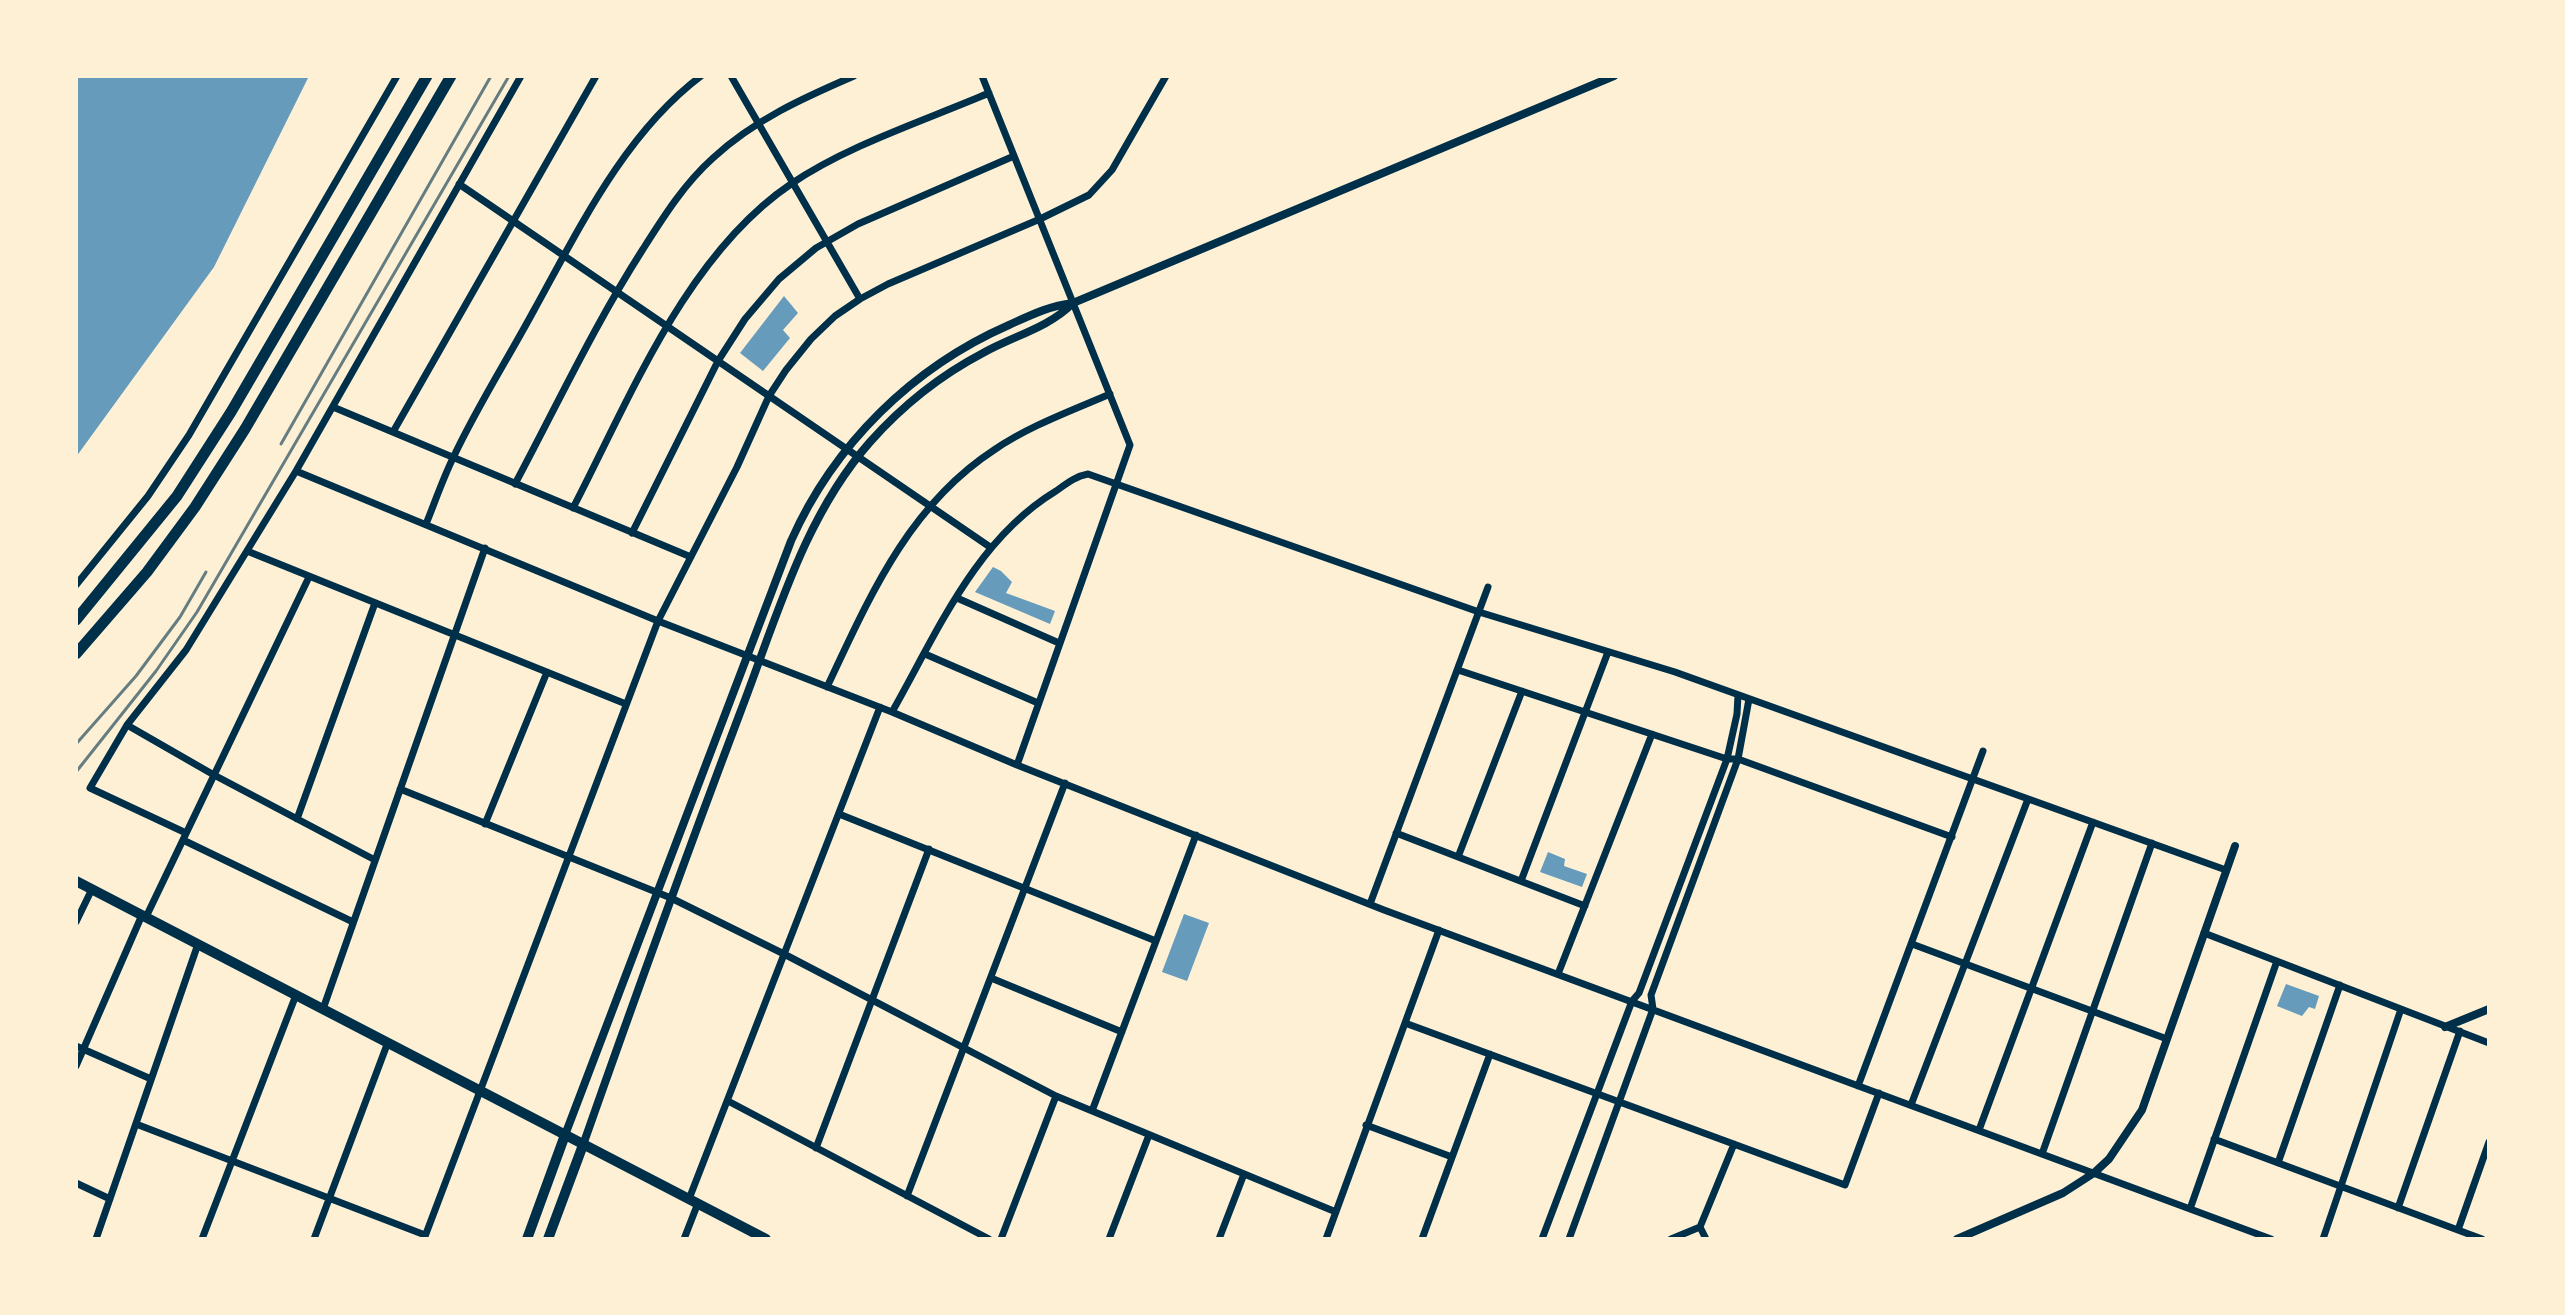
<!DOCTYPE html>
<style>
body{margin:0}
#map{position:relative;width:2565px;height:1315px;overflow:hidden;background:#fdf0d5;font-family:"Fira Sans",sans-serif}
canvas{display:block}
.frame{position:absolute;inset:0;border:78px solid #fdf0d5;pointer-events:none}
</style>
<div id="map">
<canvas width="2565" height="1315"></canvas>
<div class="frame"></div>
</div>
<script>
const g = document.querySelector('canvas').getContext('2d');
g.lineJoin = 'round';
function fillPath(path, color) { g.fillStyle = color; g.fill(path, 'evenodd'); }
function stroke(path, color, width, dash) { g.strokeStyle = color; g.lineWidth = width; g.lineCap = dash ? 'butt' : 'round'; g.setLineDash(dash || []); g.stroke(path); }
fillPath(new Path2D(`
 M76,76H309L214,267L76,457Z
 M784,296L798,313L783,330L790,338L763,371L740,353Z
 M993,567L1001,571L1012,582L1006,593L1055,611L1050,624L975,592Z
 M1548,852L1565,859L1564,866L1587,874L1582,887L1540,872Z
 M1184,914L1209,923L1187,981L1162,972Z
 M2286,984L2319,996L2315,1009L2309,1007L2302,1016L2277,1006Z`), '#669bbc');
stroke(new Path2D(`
 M731,76L860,299
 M982,76L1130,445L1017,765
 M459,184L990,547
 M333,407L691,557
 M393,432L596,76
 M296,471L658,621L892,712L1017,765L1384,910L2271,1239
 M515,484C557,405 595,324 643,249C664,216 684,184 713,158C754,120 803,98 854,76
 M573,508C630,398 686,255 791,184C846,146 926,120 989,93
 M426,524C435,502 443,478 454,456C477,407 507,360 533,312C579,229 624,134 701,76
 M632,533L718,361L745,319L779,279L816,248L858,224L1014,156
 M247,551L626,704
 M76,585L148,496L189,435L397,76
 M957,598L1059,643
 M925,654L1038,703
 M1458,670L1727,759H1738L1952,837
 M827,687C869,598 908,506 994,450C1029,426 1071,411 1110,394
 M892,712C937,633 975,540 1056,491C1066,484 1076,476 1088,474L1479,612L1675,672L2226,870
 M127,725L214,775L375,860
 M400,789L671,898L784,954L1056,1096L1336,1212
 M839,814L1156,941
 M297,819L375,603
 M485,824L547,672
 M186,833L90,788L127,725L186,650L296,471L521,76
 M1396,833L1585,906
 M183,840L353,922
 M1458,857L1522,691
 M1521,881L1608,652
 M1370,904L1488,587
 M146,917L309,577
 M76,922L92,889
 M2204,933L2489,1043
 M1912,944L2167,1039
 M1558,974L1652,734
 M991,978L1122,1032
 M323,1009L485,548
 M1405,1023L1845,1185L1879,1093
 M76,1046L151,1079
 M76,1066L142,915
 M1858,1086L1983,751
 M728,1101L989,1239
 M1911,1105L2028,799
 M1092,1111L1196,835
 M136,1124L425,1235
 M1366,1125L1452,1157
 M1979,1130L2093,822
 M2214,1139L2482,1239
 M816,1148L929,849
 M2042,1154L2152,843
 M2278,1163L2340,985
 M76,1183L110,1199
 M907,1196L1065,783
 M689,1199L880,707
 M2398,1208L2460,1031
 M2190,1209L2277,961
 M1700,1227L1706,1239
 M2458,1230L2489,1142
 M96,1239L198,944
 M202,1239L296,995
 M314,1239L388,1042
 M424,1239L658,621L737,467L769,396L786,370L811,339L835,316L860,299L888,284L1040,219L1089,195L1112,170L1166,76
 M684,1239L698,1203
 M1001,1239L1056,1096
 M1109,1239L1149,1135
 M1219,1239L1244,1174
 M1326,1239L1439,930
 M1422,1239L1490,1054
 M1542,1239L1632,1001L1639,993L1727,759L1737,714L1738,695
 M1569,1239L1653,1009L1651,995L1738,759L1749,699
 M1671,1239L1700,1227L1734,1144
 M2323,1239L2401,1009`), '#003049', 7);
stroke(new Path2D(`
 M2445,1027L2489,1009
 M565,1135L791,541C834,444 913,367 1009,325C1031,315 1049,306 1073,303L1614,76
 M583,1145C634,1000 686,856 740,713C776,620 803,518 870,442C902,406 941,375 983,353C1013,336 1048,328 1072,304
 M1957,1239L2063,1193L2094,1173L2109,1159L2142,1110L2235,846`), '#003049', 8);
stroke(new Path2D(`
 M76,881L766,1239
 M527,1239L565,1135
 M548,1239L583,1145`), '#003049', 10);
stroke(new Path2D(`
 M76,620L177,496L231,412L427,76
 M76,654L147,572L195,507L245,429L451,76`), '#003049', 11);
stroke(new Path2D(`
 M281,444L491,76
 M76,744L136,676L180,617L206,572
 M76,772L156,671L197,612L509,76`), '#657d81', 3);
</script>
